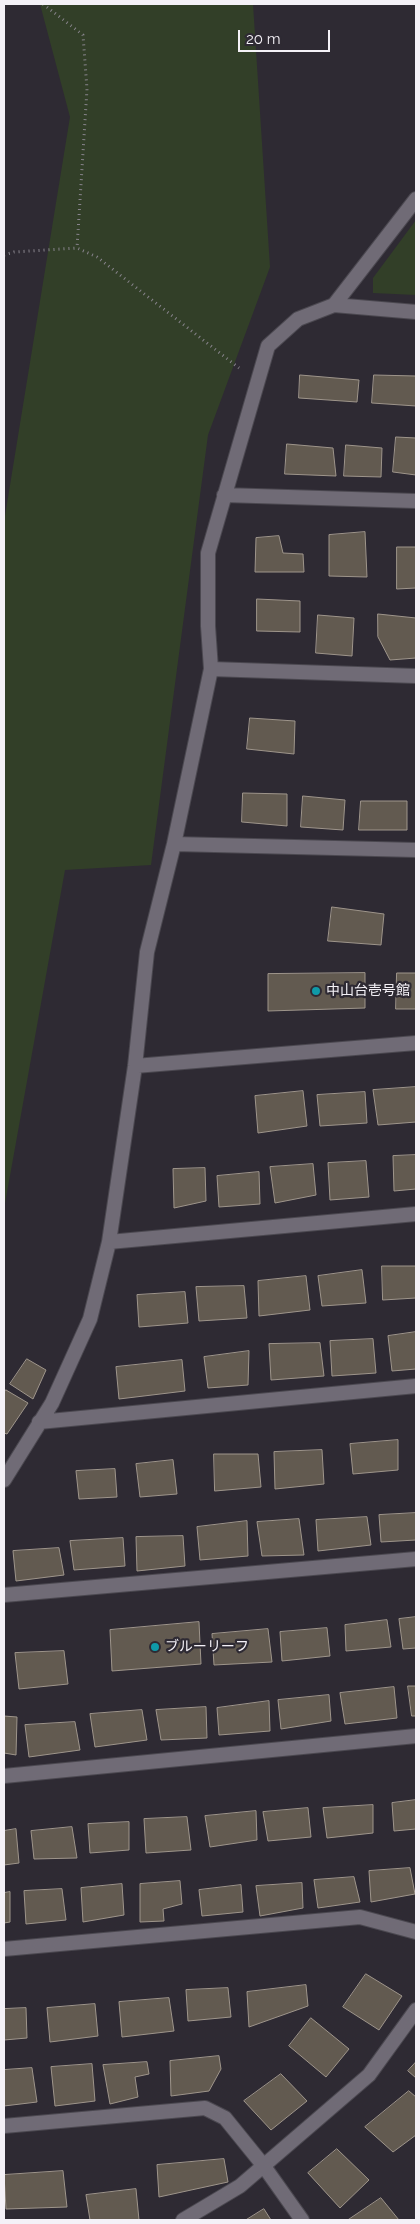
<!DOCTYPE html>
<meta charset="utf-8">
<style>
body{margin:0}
#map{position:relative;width:420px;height:2224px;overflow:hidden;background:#2e2a33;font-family:Raleway,sans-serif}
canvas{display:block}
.frame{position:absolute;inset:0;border:5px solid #f4f1f7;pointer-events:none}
.scale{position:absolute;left:238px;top:30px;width:92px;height:22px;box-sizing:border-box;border:2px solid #f4f1f7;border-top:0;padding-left:6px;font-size:15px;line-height:18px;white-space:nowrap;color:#f4f1f7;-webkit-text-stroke:4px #2e2a33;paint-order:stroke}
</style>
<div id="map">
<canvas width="420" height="2224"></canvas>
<div class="frame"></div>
<div class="scale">20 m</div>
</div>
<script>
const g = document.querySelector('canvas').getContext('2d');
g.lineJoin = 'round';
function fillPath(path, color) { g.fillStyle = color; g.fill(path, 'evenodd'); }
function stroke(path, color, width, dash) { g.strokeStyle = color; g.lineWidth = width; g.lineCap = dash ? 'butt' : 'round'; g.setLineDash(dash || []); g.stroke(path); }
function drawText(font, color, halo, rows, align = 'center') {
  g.font = font + ' Raleway,"Noto Sans JP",sans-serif'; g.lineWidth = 4.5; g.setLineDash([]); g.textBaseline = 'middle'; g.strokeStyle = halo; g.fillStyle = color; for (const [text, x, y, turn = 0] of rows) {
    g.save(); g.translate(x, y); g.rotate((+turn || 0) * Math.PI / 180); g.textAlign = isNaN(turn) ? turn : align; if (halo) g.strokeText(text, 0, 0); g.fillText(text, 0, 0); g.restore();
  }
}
fillPath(new Path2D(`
 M40,4H253L270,267L208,435L151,865L65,870L4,1209V522L70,117Z
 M416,220V295L373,293V278Z`), '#323f28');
const building = new Path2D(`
 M300,375L359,380L357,402L299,398Z
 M374,375L416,376V406L372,403Z
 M396,437L416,438V475L393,472Z
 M287,444L333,448L336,476L285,474Z
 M346,445L382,448L381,477L344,476Z
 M365,532L367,577L329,576V535Z
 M279,536L283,553L303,554L304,572H255L256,538Z
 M397,547H416V588L397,589Z
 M257,599L300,601V632L257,631Z
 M378,614L416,618V658L390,660L378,637Z
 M318,615L354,618L352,656L316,653Z
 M250,718L295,721L294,754L247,749Z
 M243,793L287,794V826L242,822Z
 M303,796L345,800L343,830L301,827Z
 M361,801H407V830H359Z
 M332,907L384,914L381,945L328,941Z
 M365,973V1008L268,1011V974Z
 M397,973H416V1009H396Z
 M416,1087V1122L378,1125L373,1090Z
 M303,1091L307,1126L258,1133L255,1096Z
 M365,1092L367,1123L320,1126L317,1095Z
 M416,1155V1189L394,1191L393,1156Z
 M366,1161L369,1197L330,1200L328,1163Z
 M313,1164L316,1195L275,1203L270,1167Z
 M205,1168L206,1201L174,1208L173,1169Z
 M259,1172L260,1204L219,1207L217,1176Z
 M382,1266H416V1298L383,1300Z
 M362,1270L366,1303L322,1306L318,1276Z
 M306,1276L310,1310L259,1316L258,1281Z
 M244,1286L247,1318L199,1321L196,1287Z
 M185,1292L188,1323L139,1327L137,1295Z
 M416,1332V1369L392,1371L388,1336Z
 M373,1339L376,1373L332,1376L330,1341Z
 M320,1343L324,1376L271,1380L269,1344Z
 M249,1351L248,1385L208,1388L204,1357Z
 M27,1359L46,1370L33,1399L10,1384Z
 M182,1360L185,1391L119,1399L116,1367Z
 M6,1390L28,1403L7,1434L4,1433V1393Z
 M398,1440V1470L353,1474L350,1444Z
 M322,1450L324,1484L275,1489L274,1452Z
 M214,1454H258L261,1487L215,1491Z
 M173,1460L177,1494L140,1497L136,1464Z
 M115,1469L117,1497L79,1499L76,1471Z
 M416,1513V1540L381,1542L379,1515Z
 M367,1517L371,1545L318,1551L316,1520Z
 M299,1519L304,1555L262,1556L257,1522Z
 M247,1521L248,1556L200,1560L197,1527Z
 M183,1536L185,1566L137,1571L136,1537Z
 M123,1538L125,1566L74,1570L70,1541Z
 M59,1548L64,1575L16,1581L13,1551Z
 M416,1617V1648L403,1649L399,1619Z
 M387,1620L391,1647L346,1651L345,1625Z
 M199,1622L201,1664L112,1671L110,1630Z
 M327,1628L330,1656L282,1661L280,1632Z
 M268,1629L272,1662L214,1665L212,1634Z
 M64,1651L68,1684L19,1689L15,1653Z
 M408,1686H416V1716H412Z
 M394,1687L397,1718L345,1724L340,1693Z
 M329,1695L331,1721L281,1729L278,1700Z
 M269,1701L270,1731L219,1735L217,1708Z
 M206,1707L207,1738L161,1740L156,1710Z
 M142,1710L147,1740L95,1747L90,1714Z
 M4,1716L17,1717L16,1755L4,1753Z
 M75,1722L80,1750L29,1757L25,1725Z
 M416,1800V1829L394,1831L392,1803Z
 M373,1805V1833L327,1838L323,1808Z
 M308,1808L311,1837L268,1841L263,1812Z
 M256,1811L257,1840L210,1847L205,1816Z
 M187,1817L191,1850L146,1853L144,1819Z
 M129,1822V1850L90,1853L88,1824Z
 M72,1827L77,1858L34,1859L31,1831Z
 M16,1829L19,1863L4,1865V1831Z
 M410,1868L415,1894L371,1902L369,1871Z
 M354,1877L360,1902L318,1908L314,1880Z
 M180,1881L182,1904L163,1909L164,1921L140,1922V1884Z
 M302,1883L303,1908L260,1916L256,1886Z
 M122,1884L124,1915L83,1922L81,1888Z
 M241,1885L243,1912L202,1916L199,1890Z
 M62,1889L66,1920L26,1924L24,1891Z
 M10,1892V1922L4,1923V1893Z
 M366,1974L402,1996L379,2030L343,2007Z
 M306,1985L308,2006L249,2027L247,1992Z
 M228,1988L231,2017L188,2021L186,1990Z
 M169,1998L174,2031L122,2037L119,2002Z
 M95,2004L98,2036L50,2042L47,2008Z
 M26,2008L27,2038L4,2040V2009Z
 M311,2018L349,2049L326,2077L289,2046Z
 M219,2056L221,2069L209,2091L171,2096L170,2061Z
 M147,2062L149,2074L135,2077L138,2097L110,2104L103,2065Z
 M416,2062V2078L408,2071Z
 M92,2064L95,2101L55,2106L51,2067Z
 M32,2068L37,2102L4,2106V2070Z
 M281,2074L307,2101L271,2130L244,2101Z
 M409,2091L416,2097V2135L393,2152L365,2127Z
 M337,2149L369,2180L340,2208L308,2173Z
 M224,2159L228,2182L159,2197L157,2165Z
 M63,2171L67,2207L6,2209L4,2175Z
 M136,2189L139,2220H90L86,2195Z
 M381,2198L399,2220H348Z
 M264,2209L271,2220H246Z`);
fillPath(building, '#625a50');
stroke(building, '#9e958b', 1);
const minor = new Path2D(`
 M334,305L416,312
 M224,495L416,501
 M211,669L416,676
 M174,844L416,850
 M135,1066L416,1043
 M109,1242L416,1214
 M39,1422L416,1386
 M4,1480L52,1403L90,1319L109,1242L135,1066L147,952L174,844L211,669L208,626V553L268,346L298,319L334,305L416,199
 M4,1595L416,1559
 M4,1776L416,1736
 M4,1949L360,1917L416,1932
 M4,2126L205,2108L225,2118L263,2165L302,2220
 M183,2220L240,2186L369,2075L416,2010`);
stroke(minor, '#4b4850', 16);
stroke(new Path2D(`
 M43,4L83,35L87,89L77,248
 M4,255L14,252L77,248L97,257L239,368`), '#88848c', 3, [1, 4]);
stroke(minor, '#706b76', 14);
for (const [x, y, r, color] of [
 [316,991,5,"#0f9aa8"],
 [155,1647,5,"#0f9aa8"]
]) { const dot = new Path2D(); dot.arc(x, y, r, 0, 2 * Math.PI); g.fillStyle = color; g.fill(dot); stroke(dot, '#2e2a33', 2); }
drawText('14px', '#f4f1f7', '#2e2a33', [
 ["中山台壱号館",326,991],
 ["ブルーリーフ",165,1647]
], 'left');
</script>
